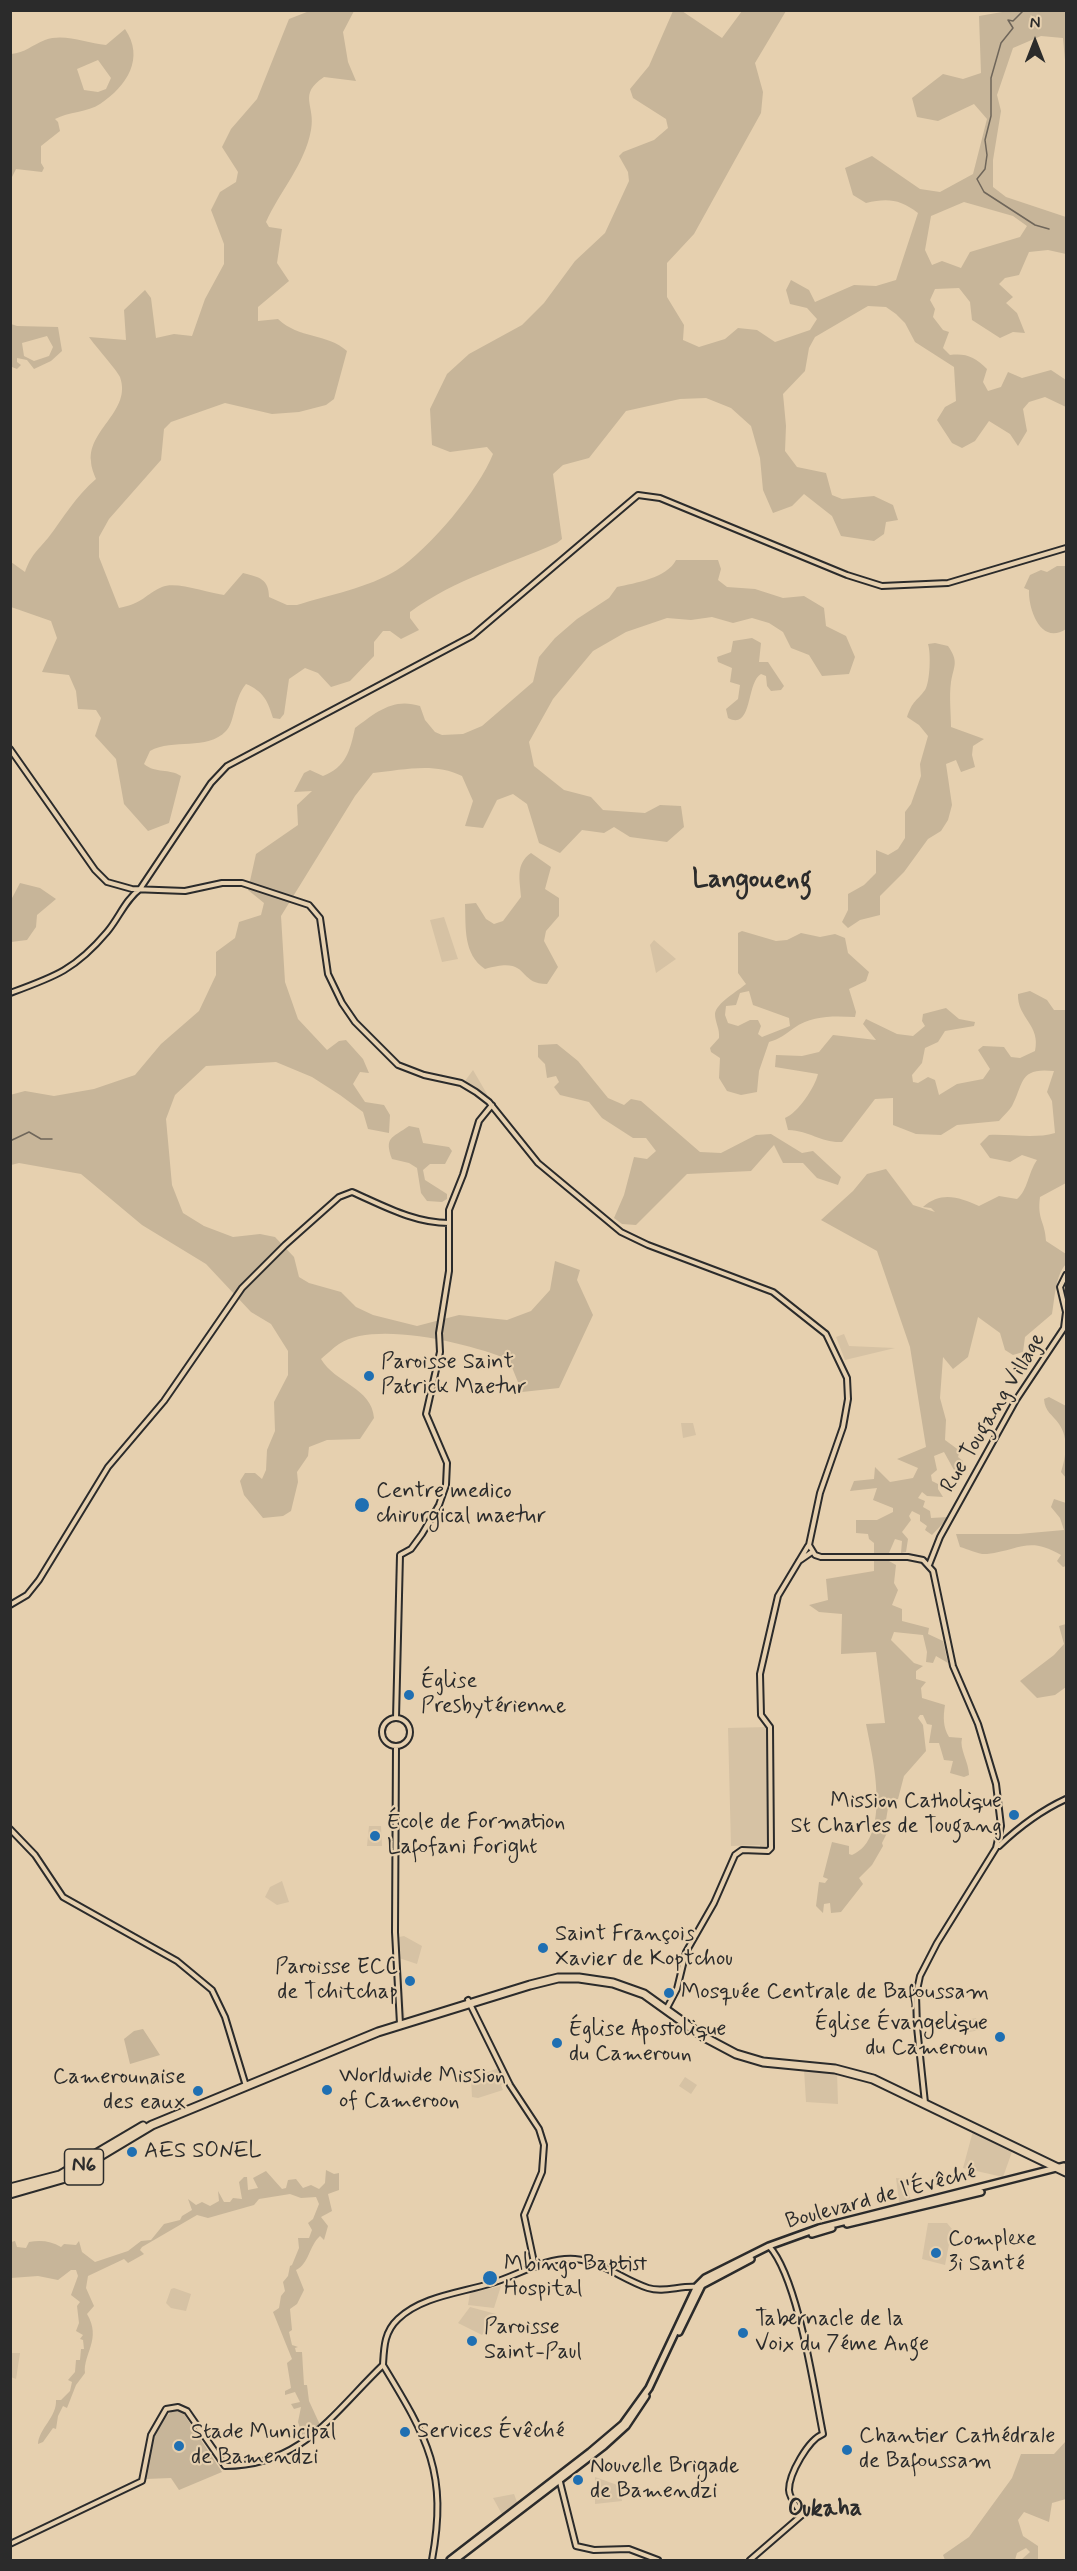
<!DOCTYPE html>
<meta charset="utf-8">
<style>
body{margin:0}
#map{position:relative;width:1077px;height:2571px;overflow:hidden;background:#e6d0af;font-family:Mynerve,sans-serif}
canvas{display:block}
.frame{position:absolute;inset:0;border:12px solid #2b2b2b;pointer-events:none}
.north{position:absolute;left:1005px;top:12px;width:60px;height:60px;-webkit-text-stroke:4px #e6d0af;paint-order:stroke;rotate:0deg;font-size:16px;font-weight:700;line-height:24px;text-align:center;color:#2b2b2b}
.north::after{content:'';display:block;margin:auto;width:21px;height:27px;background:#2b2b2b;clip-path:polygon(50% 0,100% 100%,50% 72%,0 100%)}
</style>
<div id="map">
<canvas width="1077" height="2571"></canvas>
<div class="frame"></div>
<div class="north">N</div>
</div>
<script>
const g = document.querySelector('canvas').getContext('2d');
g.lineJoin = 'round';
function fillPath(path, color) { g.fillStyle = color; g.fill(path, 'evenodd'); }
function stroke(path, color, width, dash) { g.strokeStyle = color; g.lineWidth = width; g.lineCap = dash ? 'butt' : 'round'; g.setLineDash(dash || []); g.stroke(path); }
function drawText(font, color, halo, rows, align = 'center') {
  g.font = font + ' Mynerve,sans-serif'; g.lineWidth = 4.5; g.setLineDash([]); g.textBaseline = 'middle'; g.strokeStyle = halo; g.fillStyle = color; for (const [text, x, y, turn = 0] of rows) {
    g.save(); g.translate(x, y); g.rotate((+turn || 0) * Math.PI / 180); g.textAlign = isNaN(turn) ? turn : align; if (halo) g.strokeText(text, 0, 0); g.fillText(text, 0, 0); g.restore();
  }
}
fillPath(new Path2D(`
 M444,917L458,959L442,962L430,920Z
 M654,940L676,959L656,973L650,945Z
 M473,1070L487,1094L486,1097L465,1081Z
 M844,1334L849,1346L895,1348L845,1360L836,1337Z
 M681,1423H693L696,1435L683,1438Z
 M767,1727L770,1845L768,1849H760V1845L731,1846L728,1728Z
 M369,1826H381L382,1846H367Z
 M282,1881L289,1902L277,1905L265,1897L270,1887Z
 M404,1936L422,1946L417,1964L399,1958V1937Z
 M400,1961L405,2019L397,2022L394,1963Z
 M976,2018L980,2030L963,2033L960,2021Z
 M499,2068L506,2083L501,2085L503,2090L478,2098L472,2097L471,2078Z
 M804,2069L837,2071L838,2104L806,2102Z
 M685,2077L697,2085L691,2094L679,2086Z
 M973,2131L1013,2149L1003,2177L963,2168Z
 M896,2178L906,2179L911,2201L899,2202Z
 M928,2223H947L952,2229L945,2265L922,2259Z
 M501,2286L494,2308L468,2305L470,2293Z
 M174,2288L191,2294L186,2311L171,2308L166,2303L171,2289Z
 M470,2307L496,2314L482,2335L458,2323Z
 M10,2353H20L16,2379L11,2377Z
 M595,2477L620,2486L622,2501L595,2504Z
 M514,2494L519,2507L504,2518L493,2498Z`), '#d6c2a4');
fillPath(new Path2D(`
 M312,10L354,11L343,32L348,62L356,81L324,77C297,95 316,105 311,130C305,164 280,191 266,222L269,227L282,229L277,263L289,281L258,307V321L278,319C299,339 327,333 347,351L334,399L326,405L299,412L272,414L225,403L171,422L164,429L161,460L109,519L99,537V557L119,608C144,603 144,595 162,587C176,581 208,593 224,595L243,573C259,577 269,579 269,597L287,605H297C329,595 368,588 397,570C429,549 479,490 493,454L487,447L450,452L432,445L430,409L447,374L469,354L522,325L544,303L575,261L605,233L629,181L628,172L619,156L623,152L654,140L668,128L666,119L633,98L630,89L649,66L673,11H682L722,38L742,11H786L755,63L763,92L761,113L694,234L667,263V297L684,325L683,340L699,347L725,339L738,328L757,330L775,342L810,330L817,319L807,308L790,304L786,290L791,280L809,290L815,302L854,285L876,286L896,280L918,213C900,199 887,198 866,203L853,195L845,168L872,156L920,189L940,192L973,174L987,119L974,104L938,121L917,117L912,98L943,74L963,79L981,73L979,16L1008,11H1066V71L1063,38L1041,36L1013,48L997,95L1001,111L993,160V187L1006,197L1066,217V254L1048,250L1029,252L1019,275L1005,278L999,284L1013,297L1006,303L1017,313L1025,333L1013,332L1000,338L972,320L970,302L959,288L935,289L930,300L935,309L933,317L943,330L949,332L943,348L950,355C966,353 975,357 987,369L983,382L988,391L1001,387L1008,372L1022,378L1051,370L1066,380V407L1045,397L1029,402L1023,409L1027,431L1018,446L1010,434L989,421L975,441L962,448L952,443L937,420L945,407L956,401L954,367L915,342L905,323L896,314L886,307L868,306L815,337L809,348L805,371L783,394L786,426L785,451L797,467L826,473L832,495L842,499L874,496L893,505L898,520L886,522L884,534L874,541L841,536L832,516L804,494L792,506L773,513L763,490L760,458L751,426L731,408L706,398L680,399L626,411L589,458L563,465L553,474L562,539L557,543C505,566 457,578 410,612V618L419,630L401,639L390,631H383L374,642V656L350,681L331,687L318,673L305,668L289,679L284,714L280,719L273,718C268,701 263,691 246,684C233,700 235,723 226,731C207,751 173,738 150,751L144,764C156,774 169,768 181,776L169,823L148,831L124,804L116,759L95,736L101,718L96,710L78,709L76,691L69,675L42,672L57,638L51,621L11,607V562L25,572C31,555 37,551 48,538C64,517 76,496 96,479C94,474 91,467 91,461C88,429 132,411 120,377C117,370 95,346 89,337L126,340L124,310L145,290L151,298L156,338L174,334L192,336L205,299L224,264V244L211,210L220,192L236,182L238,172L222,147L231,129L257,99L289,19ZM964,202L1013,216L1027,226L1020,237L970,252L961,268L942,261L932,265L925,250L931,216Z
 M125,29C145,58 127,86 100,104C88,112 68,112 55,119L58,122L60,131L41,146V163L44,168L42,172L16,169L11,179V54C25,53 32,45 45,40C64,33 86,43 106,45ZM98,60L111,78L106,89L98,92L84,90L77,69Z
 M11,324L17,326L58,327L62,351L51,361L34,369L27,360L17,358V362L21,365L17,369L12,367L11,371ZM47,336L53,347L49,356L34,361L24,356L22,343Z
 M676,560H718L721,569L718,580L727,587L755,589L783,598L804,596L824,608L826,626L846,636L855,657L849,674L822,676L809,655L791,648L783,632L769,623L752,618L733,623L712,617L691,620L667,618L626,632L593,651L553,699L529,742L534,766L564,790L591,797L603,810L645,813L660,805L681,806L684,827L667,842L630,837L614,827L604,833L582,830L560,853L539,843L527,804L513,794L497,800L483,828L465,826L473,801L462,776C434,762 403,770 373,773L355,796L281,916L285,982L298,1019L327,1050L339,1041L346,1040L363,1059L369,1073L360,1072L353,1084L365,1102L384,1105L390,1115L389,1133L368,1129L363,1112L340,1095L312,1077L276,1062L206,1066L175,1095L166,1119L172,1185L183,1213L204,1226L233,1237L260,1234L275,1237L294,1257L299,1277L309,1283L341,1292L356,1307L373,1315L417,1326L459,1315L507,1320L531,1311L550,1290L555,1261L580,1270L577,1280L593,1315L559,1388L522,1392L509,1360C472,1344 375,1320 339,1344C333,1348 327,1354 321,1359C335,1383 372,1388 374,1418L360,1439L327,1440L309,1447L308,1456L297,1472L298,1482L291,1511L283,1516L263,1518L244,1495L240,1481L245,1473H255L262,1479L266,1470L267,1450L275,1431L274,1402L288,1375V1351L271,1324L251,1312L206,1264L142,1225L81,1174L19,1163L11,1165L10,1095L25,1091L54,1096L94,1089L135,1075L161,1044L199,1011L216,975V952L235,938L239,922L261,915L264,903L248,890L256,854L298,825L297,805L312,791L294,792L304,773L310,770L323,776C346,767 350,751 355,728C375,713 393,697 420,706L425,720L435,732L442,735L463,734L482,726L533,682L539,657L555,638L577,619L609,598L617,587C635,583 667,578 676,560Z
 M1057,566H1066V629C1041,646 1028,609 1029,590L1024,588L1030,575L1041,570L1047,572Z
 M752,638L761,643L759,662H768L784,686L781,690L771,691L767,686L766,676L761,674C746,682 753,731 728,718L726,709L738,699L740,685L730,682L732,668L718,662L717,657L731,652L733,641Z
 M935,643L948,646C959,662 954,665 951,682C949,696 951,713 951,727L984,739L973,746L972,755L975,767L961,772L956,760L946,764L952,805L948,820L941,831L928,839L904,872L880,896V915L860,920L848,928L842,922L848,910V894L864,885L876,873V850L888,855L898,849L905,838V812L911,804L921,776L920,764L928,736L919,725L907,717C913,700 916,702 925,690C930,682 931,653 928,644Z
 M531,853L551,867L545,889L559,898V916L546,931L544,941L558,967L547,984C516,984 531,955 485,969C463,954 466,928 465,904L476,903L486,919L494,924L503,921L521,897C520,880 515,864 531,853Z
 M20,883L40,888L56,899L37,915L36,927L27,940L11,942V900Z
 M742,931L776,941L787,940L801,933L820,937L835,934L845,938L848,953L869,972L866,981L849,989L856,1012L855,1017C834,1016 812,1015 794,1028C784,1035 780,1039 769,1042L759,1071L757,1092L741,1095L727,1091L719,1078L720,1058L711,1052L710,1048L719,1038C720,1029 715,1022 715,1014C716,1003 738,991 746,984L738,973V933ZM749,991L753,1005L789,1018L790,1026L762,1037L758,1034L761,1026L758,1020H750L738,1026L728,1023L725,1015L726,1006L736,1005L740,993Z
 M1030,991L1047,1000L1054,1010H1066V1183L1040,1197C1037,1220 1045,1221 1046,1241L1066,1254V1264C1055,1276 1055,1298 1052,1314L1025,1337L1023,1352L1013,1355L1005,1350L1000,1333L978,1317L968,1357L953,1369L943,1357L940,1398L946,1420L945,1440L960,1451L958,1457L963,1461L961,1467L954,1470L944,1452L934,1456L937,1470L931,1475L932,1481L938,1484V1489L943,1497L927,1496L922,1492L918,1498L925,1501L923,1507L930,1511L931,1518L949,1517L932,1535L925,1530L927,1526L920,1521V1515L912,1511L909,1516L911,1520L902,1532L908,1539L906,1552L901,1553L902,1541L895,1539L889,1553V1561L896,1565L894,1583L898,1590L892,1605L902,1609V1621L929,1628L928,1634L943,1641L948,1663L936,1656L933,1663L926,1662L927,1652L923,1635L894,1632L891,1640L914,1663L923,1666L916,1671V1679L926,1682L921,1688L922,1698L945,1705C943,1717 943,1727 949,1737L962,1738C959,1749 969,1762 969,1775L964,1777L950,1773L953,1761L944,1760L939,1743H929L932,1725L927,1724L923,1715H920L918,1718L923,1725L926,1751L904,1776L898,1799L893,1800L897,1802L888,1808L885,1826L890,1827L882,1843L883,1846L872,1865L859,1878L863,1884L841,1912L831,1913L830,1903L824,1904L823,1913L816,1906L819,1882L825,1883L828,1879L823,1877L832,1842L849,1846V1854L852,1855C892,1838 873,1759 866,1724L885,1723L876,1652L841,1654L842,1614L819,1612L809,1605L828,1600L826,1579L874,1571V1543L869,1539L868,1534L856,1533V1520H877L893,1512V1508L873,1500L877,1488L850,1491L854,1481L874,1479L875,1467L890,1482L913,1478L918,1468L897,1459L926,1447L910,1347L877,1251L821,1220L853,1191L867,1174L886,1169L913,1205L935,1212L931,1208L923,1207C941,1191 959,1197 979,1206L999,1196L1017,1199C1028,1190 1028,1173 1037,1160L1022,1155L1010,1162L990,1158L980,1144L989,1135C1011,1134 1035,1139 1055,1133L1052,1101L1047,1092L1054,1071C1019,1067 1024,1083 1012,1106C1009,1111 1003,1116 999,1121L957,1125L941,1135L916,1134L893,1125V1098L875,1099L842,1142C821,1143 811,1131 788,1130L785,1118C798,1113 815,1087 818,1074L775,1067L776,1055L802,1056L819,1052L833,1035L876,1040L863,1024L866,1019L897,1034L913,1036L925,1026L922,1021L923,1014L946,1008L959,1019L975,1022L974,1026L945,1031L938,1042L925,1048L922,1063L912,1075L913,1082L918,1083L928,1077L935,1080L939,1095L957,1084L983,1079L990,1069L978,1050L983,1046L1004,1047L1011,1057L1020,1058L1035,1051C1041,1025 1017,1018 1018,994Z
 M557,1044L578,1061L608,1098L624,1105L631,1099L641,1101L700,1152L721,1153L756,1135L771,1134L802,1153L813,1151L841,1177L838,1185L817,1178L803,1163H783L774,1145L751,1171L687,1174L636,1225L622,1224L614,1218L624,1195L634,1157L647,1159L656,1151L646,1138H633L602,1118L589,1102L560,1095L554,1087L559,1082L556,1076L547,1078L545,1064L538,1057V1045Z
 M409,1126L419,1128L423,1143L449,1147L452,1151L445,1164H430L423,1170L425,1180L447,1194V1199L442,1202L427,1201L421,1193L417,1168L409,1163L392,1159C384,1137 392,1138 409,1126Z
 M1049,1397L1066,1406V1478L1061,1472C1066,1457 1069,1438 1059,1424C1052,1414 1045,1412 1044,1399Z
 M1054,1499L1066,1503V1566L1063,1567L1057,1561L1061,1555C1029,1536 1020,1550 987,1554C979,1555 968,1549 960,1547L956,1534H1019L1064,1530L1060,1518L1051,1507Z
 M1066,1624V1687L1055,1695L1037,1698L1020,1681L1054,1655L1064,1644L1059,1626Z
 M143,2029L160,2055L130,2064L124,2039L134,2031Z
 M326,2170L334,2174L339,2173V2190L328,2194L332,2211L321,2217L328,2226L324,2240L320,2236C309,2246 309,2264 296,2270L304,2290L297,2304L290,2309L292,2330L289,2332L292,2345L298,2347L295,2348L296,2352H302L304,2385H307L309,2401L321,2427L303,2437L298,2422L301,2407L294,2409L291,2404L300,2402L295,2392L285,2395V2391L291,2388L287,2363L292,2359L273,2312L279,2308L281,2296L285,2291L283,2282L288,2276L290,2266L292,2265L299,2248L298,2238H309L312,2230L308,2223L313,2219L319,2204L316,2197L301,2198L290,2194L259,2199L254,2205L208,2218L197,2215L142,2247L140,2250L144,2254L128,2263L124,2259L88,2276L86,2288L94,2306L87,2314C102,2339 83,2354 85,2373L76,2385L67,2408L63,2406L58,2416L56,2429L53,2428L43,2442L38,2444C39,2428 57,2417 56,2400H61L70,2391L72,2382L68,2380L75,2372L76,2360H80L81,2349H84L83,2340L80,2339L83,2335L76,2331L79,2323L77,2306L80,2302L71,2295L78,2276L76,2270H71L58,2280L38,2276L11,2278V2242L15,2241L17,2247L26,2248L29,2242C41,2240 51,2241 61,2247L64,2244L76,2245L79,2241L82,2252L95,2262L128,2251L141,2241L151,2240L164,2224L180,2220L182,2216L192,2210L188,2199L196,2205L202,2202L210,2206L219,2201L218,2191L224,2202H230L233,2198L242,2199L239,2182L244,2177H247L248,2190L258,2188L253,2178L266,2171L282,2189L286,2188L288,2180L296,2179L303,2188L311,2185L319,2189L325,2183Z
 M172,2411H182L222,2472L179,2490L171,2478L146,2479C150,2453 151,2429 172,2411Z
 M1066,2441V2499L1052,2503L1049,2522L1024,2512L1018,2520L1023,2536L1038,2546V2560H1021L1030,2552L1026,2548L1017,2553L1015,2560H945L943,2555L969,2537L1012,2478L1021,2454H1054Z`), '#c7b599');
stroke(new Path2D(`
 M1024,10L1013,21L1008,20L1013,28L1001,43L991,78V116L985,140L987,155L985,169L977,179L984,192L1035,225L1049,229
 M10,1141L29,1132L41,1139H52`), '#6f665a', 1.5);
const minor = new Path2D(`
 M10,749L95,870L107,882L132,889L185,891L222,883H242L309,905L320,918L328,974L342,1003L355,1022L398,1065L424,1075L461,1083L476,1092L489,1102L538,1163L621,1232L648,1245L773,1292L826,1334L847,1378L848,1399L843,1427L820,1493L809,1545L815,1555L821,1557H908L923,1560L933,1571L953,1666L978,1724L996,1784L1001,1826L996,1848L937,1943L920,1976L916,1995L917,2027L925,2103
 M10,993C54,977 75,970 107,932C119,918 125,900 140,889L211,783L227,766L472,636L638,495L660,498L847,575L882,586L948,583L1066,548
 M799,1561L812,1552
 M929,1565L940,1537L1016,1400L1064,1328L1066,1312L1060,1287L1066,1275
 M10,1605L27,1595L39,1580L108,1467L164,1401L242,1288L285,1245L339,1197L352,1192C384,1206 414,1223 449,1223
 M396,1718L400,1555L411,1549L422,1534L439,1505L446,1485L447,1463L426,1414L440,1352L439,1333L449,1271V1210L463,1175L479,1121L492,1105
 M382 1732a14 14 0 1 1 28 0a14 14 0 1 1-28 0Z
 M396,1746L395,1932L400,2024
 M10,1829L35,1855L63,1897L177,1961L212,1990L225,2017L246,2086
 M999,1846C1020,1826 1040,1811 1066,1799
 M468,2000L510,2085L539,2129L544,2145L542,2172L524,2215L535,2267
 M667,2008L677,1989L686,1952L714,1903L735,1855L742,1850L768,1851L771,1848L770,1727L761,1715L760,1674L778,1596L808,1546
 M383,2365C384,2348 384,2332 398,2319C422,2296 461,2293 492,2283C519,2275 545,2257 575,2259C602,2261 623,2280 648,2288C664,2293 681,2285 698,2287
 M383,2365C428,2439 448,2473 432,2560
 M559,2478L576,2546L594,2550L629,2549L658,2560
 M10,2544L142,2481L151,2435L166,2409L178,2407L187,2411L225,2466C302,2466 333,2413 383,2365
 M750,2560L802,2515C798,2508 789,2498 789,2490C789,2474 808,2440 823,2434C814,2389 798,2278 769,2246`);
const major = new Path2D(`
 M847,2224L981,2192
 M812,2234L832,2228
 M679,2332L702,2285L751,2259
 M450,2560L590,2452L623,2424L649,2388L697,2286L705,2278L769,2246L819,2228L1064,2166
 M455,2560L604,2446L626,2426L646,2396`);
const highway = new Path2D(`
 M10,2188L60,2175L143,2126
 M10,2194L62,2179L152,2125L378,2032L530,1985L558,1978H579L613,1983L644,1994L704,2037L736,2054L763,2062L835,2069L873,2079L1066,2172`);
stroke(minor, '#2b2b2b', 8);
stroke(major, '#2b2b2b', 10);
stroke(highway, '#2b2b2b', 11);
stroke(minor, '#e6d0af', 4);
stroke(major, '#e6d0af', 5);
stroke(highway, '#e6d0af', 7);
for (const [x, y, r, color] of [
 [369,1376,6,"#1f6fb2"],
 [362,1505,8,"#1f6fb2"],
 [409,1695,6,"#1f6fb2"],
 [1014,1815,6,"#1f6fb2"],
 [375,1836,6,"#1f6fb2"],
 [543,1948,6,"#1f6fb2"],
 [410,1981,6,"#1f6fb2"],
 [669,1993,6,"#1f6fb2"],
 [1000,2037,6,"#1f6fb2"],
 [557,2043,6,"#1f6fb2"],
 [327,2090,6,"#1f6fb2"],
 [198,2091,6,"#1f6fb2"],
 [132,2152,6,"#1f6fb2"],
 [936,2253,6,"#1f6fb2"],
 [490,2278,8,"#1f6fb2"],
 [743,2333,6,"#1f6fb2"],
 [472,2341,6,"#1f6fb2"],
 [405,2432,6,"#1f6fb2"],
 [179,2446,6,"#1f6fb2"],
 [847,2450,6,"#1f6fb2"],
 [578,2480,6,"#1f6fb2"]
]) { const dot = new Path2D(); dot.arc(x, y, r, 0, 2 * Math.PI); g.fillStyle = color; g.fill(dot); stroke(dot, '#e6d0af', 2); }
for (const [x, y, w] of [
 [84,2167,39]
]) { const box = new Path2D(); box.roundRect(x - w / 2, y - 18, w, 36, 4.5); g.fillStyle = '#e6d0af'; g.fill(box); stroke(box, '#2b2b2b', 1.5); }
drawText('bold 21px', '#2b2b2b', null, [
 ["N6",84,2167]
]);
drawText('22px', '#2b2b2b', '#e6d0af', [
 ["Paroisse Saint",381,1363],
 ["Patrick Maetur",381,1388],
 ["Centre medico",376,1492],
 ["chirurgical maetur",376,1517],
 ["Église",421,1682],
 ["Presbytérienne",421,1707],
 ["Mission Catholique",1002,1802,"right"],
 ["St Charles de Tougang",1002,1827,"right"],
 ["École de Formation",387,1823],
 ["Lafofani Foright",387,1848],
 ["Saint François",555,1935],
 ["Xavier de Koptchou",555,1960],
 ["Paroisse ECC",398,1968,"right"],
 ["de Tchitchap",398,1993,"right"],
 ["Mosquée Centrale de Bafoussam",681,1993],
 ["Église Évangelique",988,2024,"right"],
 ["du Cameroun",988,2049,"right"],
 ["Église Apostolique",569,2030],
 ["du Cameroun",569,2055],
 ["Worldwide Mission",339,2077],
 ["of Cameroon",339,2102],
 ["Camerounaise",186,2078,"right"],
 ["des eaux",186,2103,"right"],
 ["AES SONEL",144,2152],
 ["Complexe",948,2240],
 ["3i Santé",948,2265],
 ["Mbingo Baptist",504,2265],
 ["Hospital",504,2290],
 ["Tabernacle de la",755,2320],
 ["Voix du 7éme Ange",755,2345],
 ["Paroisse",484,2328],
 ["Saint-Paul",484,2353],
 ["Services Évêché",417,2432],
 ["Stade Municipal",191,2433],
 ["de Bamendzi",191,2458],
 ["Chantier Cathédrale",859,2437],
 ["de Bafoussam",859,2462],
 ["Nouvelle Brigade",590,2467],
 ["de Bamendzi",590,2492]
], 'left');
drawText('22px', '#2b2b2b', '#e6d0af', [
 ["Rue Tougang Village",994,1413,-59],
 ["Boulevard de l'Évêché",881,2198,-15]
]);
drawText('bold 24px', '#2b2b2b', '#e6d0af', [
 ["Oukaha",825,2510]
]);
drawText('bold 26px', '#2b2b2b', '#e6d0af', [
 ["Langoueng",752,882]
]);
</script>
